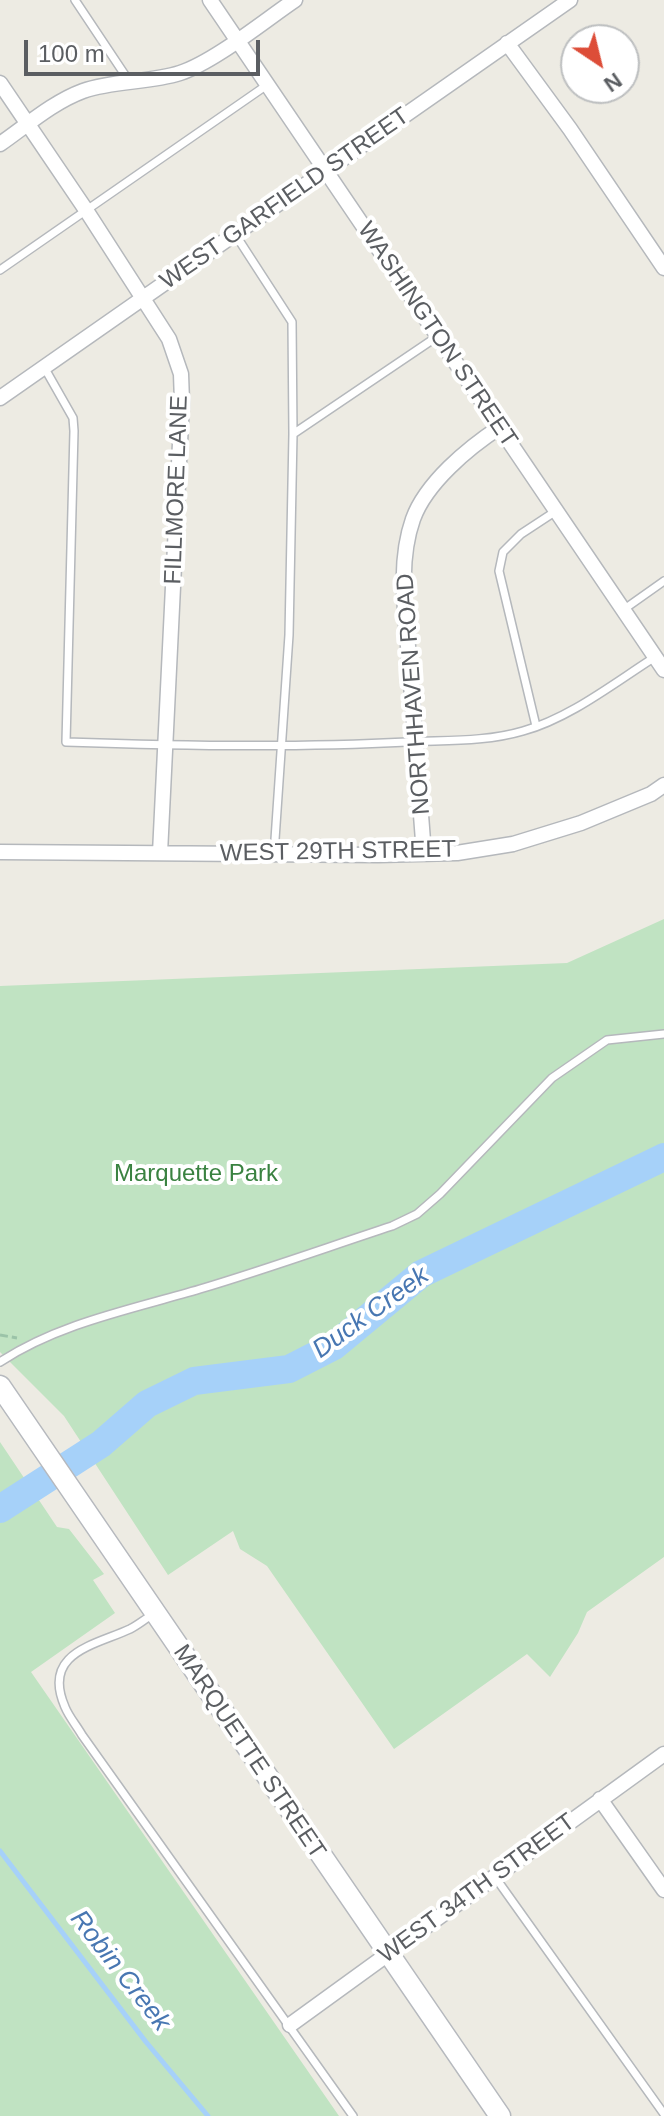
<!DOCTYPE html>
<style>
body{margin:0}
#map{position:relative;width:664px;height:2116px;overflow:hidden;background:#edebe3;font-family:Helvetica,sans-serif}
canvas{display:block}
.north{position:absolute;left:560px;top:24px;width:80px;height:80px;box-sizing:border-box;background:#fff;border:2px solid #bdbfc0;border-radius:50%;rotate:145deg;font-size:22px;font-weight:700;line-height:32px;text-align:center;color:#5b5e62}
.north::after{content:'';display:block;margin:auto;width:28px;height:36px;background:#dd4d38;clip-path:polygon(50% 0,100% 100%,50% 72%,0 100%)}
.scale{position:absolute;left:24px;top:40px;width:236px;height:36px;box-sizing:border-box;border:4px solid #5b5e62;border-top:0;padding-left:10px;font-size:24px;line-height:28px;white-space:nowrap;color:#5b5e62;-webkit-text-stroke:6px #fff;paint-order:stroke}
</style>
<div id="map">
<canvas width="664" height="2116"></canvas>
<div class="north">N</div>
<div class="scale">100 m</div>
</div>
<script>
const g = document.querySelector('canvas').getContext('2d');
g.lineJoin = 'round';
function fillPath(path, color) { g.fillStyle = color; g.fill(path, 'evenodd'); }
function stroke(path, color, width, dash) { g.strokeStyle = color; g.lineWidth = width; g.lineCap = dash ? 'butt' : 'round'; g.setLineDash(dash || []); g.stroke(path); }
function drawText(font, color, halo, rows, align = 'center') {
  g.font = font + ' Helvetica,sans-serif'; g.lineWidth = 8; g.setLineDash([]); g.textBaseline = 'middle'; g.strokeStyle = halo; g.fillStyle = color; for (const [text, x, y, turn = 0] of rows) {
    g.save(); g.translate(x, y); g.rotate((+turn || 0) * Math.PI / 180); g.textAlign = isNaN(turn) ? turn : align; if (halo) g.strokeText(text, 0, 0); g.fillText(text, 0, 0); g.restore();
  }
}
fillPath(new Path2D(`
 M664,919V1557L587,1612L578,1633L550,1677L527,1654L394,1749L267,1566L240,1549L233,1531L168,1575L64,1416L0,1352V986L567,963Z
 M0,1442L57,1527L69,1529L104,1574L93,1580L115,1613L31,1672L339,2116H0Z`), '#c0e3c2');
stroke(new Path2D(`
 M0,1851L146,2042L208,2116`), '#a6d1f9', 5);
stroke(new Path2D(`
 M0,1509L101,1444L147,1404L194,1381L289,1369L334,1346L421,1274L664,1157`), '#a6d1f9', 28);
const lane = new Path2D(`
 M75,0L129,81
 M235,234L292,322L293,434
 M0,270L267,85
 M44,367L73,418L74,431L66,742C179,746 294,748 407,742C445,740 486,742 523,731C570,718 614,683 655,657
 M623,610L664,581
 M536,726L499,571L503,552L521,534L556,511
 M274,854L289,635L293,434L438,336
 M0,1362C59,1323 133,1309 200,1289C264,1270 328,1247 392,1226L417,1214L440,1194L552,1078L607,1040L664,1034
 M152,1615C145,1619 138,1625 130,1629C96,1645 41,1652 65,1707C69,1717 77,1726 82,1735L353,2116
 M495,1877L664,2114`);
const street = new Path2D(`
 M210,0L664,670
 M507,43L570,129L664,268
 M0,83L86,210L169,339L181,374L182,402L160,853
 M0,144C26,126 53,102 83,91C114,80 149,83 180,73C214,62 264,21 295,0
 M0,398L570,0
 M0,852L378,855L457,853L513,844L581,823L651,794L664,785
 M424,854C419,793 415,732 410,671C407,622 396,567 413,519C426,483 468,448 500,427
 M600,1799L664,1890
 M290,2025L664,1754`);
const secondary = new Path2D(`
 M0,1386L500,2116`);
stroke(lane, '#b5b8bc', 10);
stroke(street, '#b5b8bc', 17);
stroke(secondary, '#b6b9be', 23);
stroke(new Path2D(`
 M0,1335L17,1338`), '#9bc3a8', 3, [8, 4]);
stroke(lane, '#fff', 7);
stroke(street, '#fff', 14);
stroke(secondary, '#fff', 20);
drawText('24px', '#5b5e62', '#fff', [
 ["WEST GARFIELD STREET",285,199,-35],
 ["WASHINGTON STREET",437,335,56],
 ["FILLMORE LANE",177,490,-88],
 ["NORTHHAVEN ROAD",414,694,-94],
 ["WEST 29TH STREET",338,852,-1],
 ["MARQUETTE STREET",249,1752,56],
 ["WEST 34TH STREET",477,1889,-36]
]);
drawText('24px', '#3a8241', '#fff', [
 ["Marquette Park",196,1174]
]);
drawText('italic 26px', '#4877b2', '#fff', [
 ["Duck Creek",371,1313,-36],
 ["Robin Creek",120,1971,52]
]);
</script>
